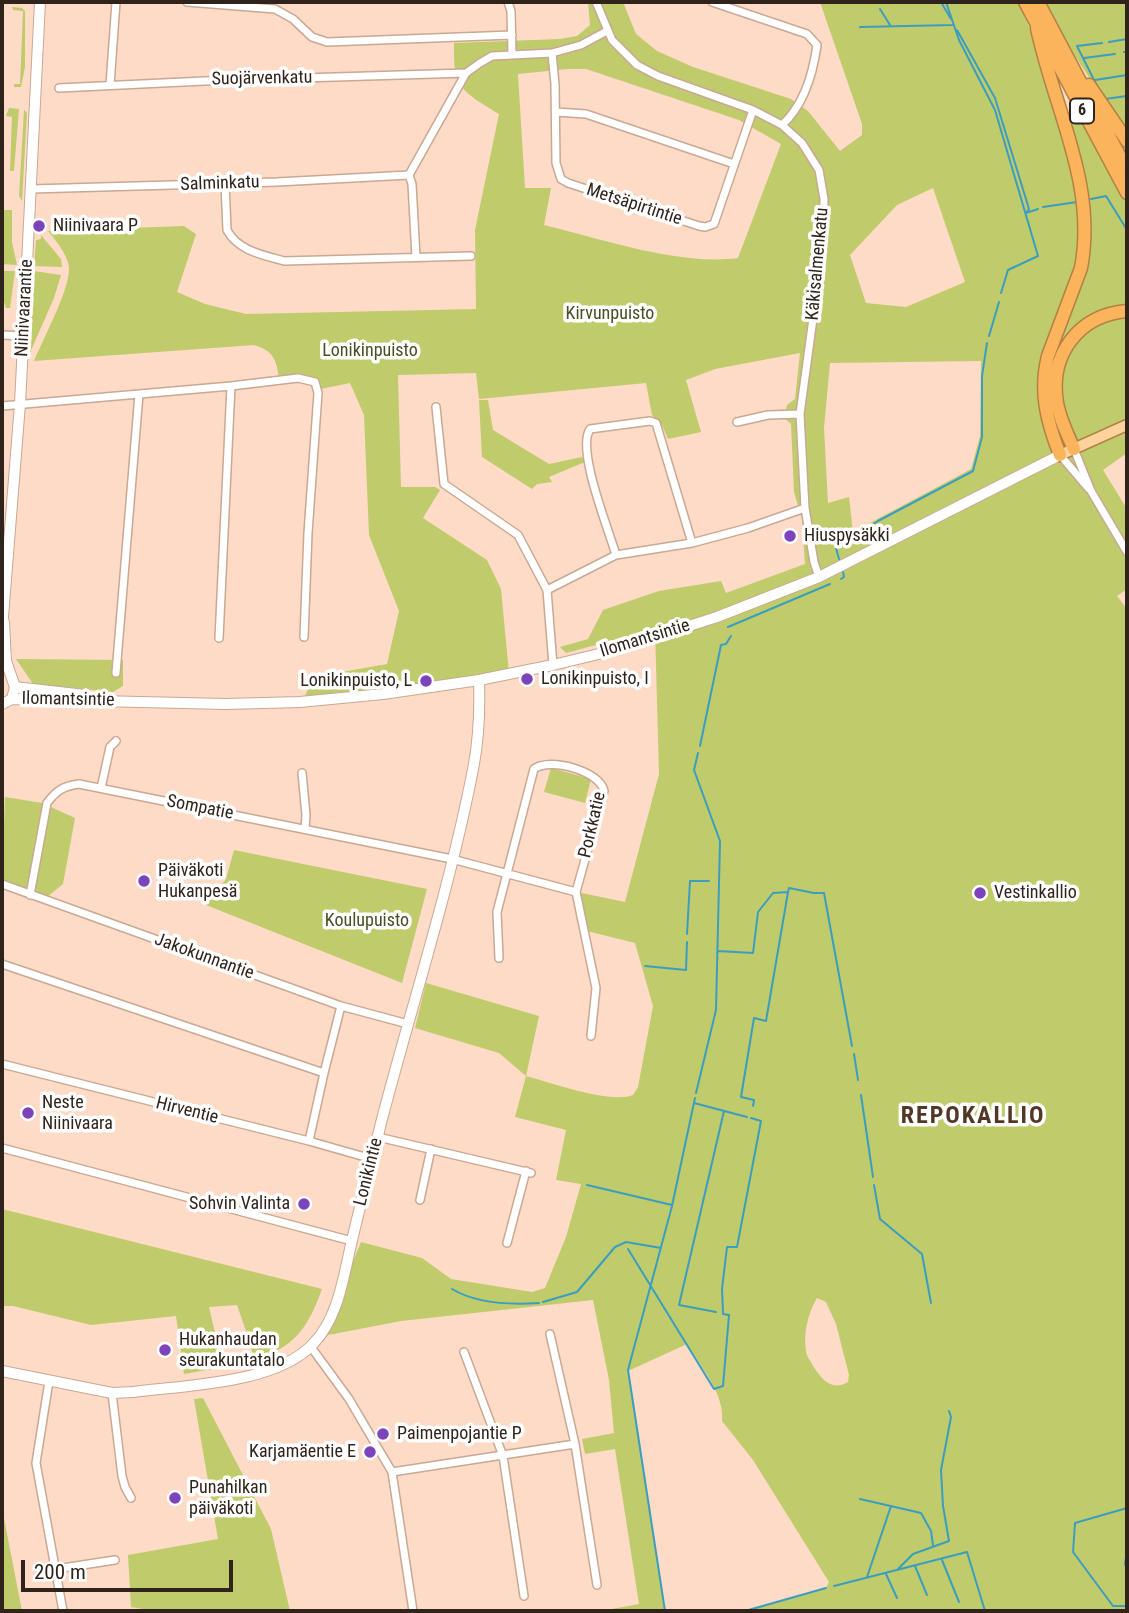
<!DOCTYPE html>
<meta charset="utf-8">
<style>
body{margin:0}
#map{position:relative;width:1129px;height:1613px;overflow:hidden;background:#fedbc6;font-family:"Roboto Condensed",sans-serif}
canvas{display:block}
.frame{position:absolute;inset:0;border:4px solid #30231b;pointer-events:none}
.scale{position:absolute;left:21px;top:1560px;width:212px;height:32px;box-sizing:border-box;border:4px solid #30231b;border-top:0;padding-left:9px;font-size:21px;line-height:24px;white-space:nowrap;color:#30231b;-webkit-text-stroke:5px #fff;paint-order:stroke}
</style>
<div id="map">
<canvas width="1129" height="1613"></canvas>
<div class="frame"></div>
<div class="scale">200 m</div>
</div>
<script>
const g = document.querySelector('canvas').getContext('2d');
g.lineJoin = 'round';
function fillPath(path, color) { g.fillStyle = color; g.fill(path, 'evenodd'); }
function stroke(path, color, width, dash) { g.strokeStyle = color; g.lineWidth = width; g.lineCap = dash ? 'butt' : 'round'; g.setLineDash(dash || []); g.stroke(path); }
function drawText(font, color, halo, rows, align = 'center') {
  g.font = font + ' "Roboto Condensed",sans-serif'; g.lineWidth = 7; g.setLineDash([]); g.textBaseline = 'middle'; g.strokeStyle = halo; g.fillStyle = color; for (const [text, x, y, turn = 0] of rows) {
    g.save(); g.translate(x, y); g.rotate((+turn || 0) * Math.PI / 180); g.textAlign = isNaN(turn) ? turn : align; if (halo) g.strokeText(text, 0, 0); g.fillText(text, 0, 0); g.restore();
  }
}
fillPath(new Path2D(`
 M588,2H623L636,34L657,51L693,67L791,99L808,111L840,151L862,135V124L820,2H1018L1032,33L1055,106L1075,118L1107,121L1127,146V310L1085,322L1056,370L1071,447L976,499L1127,428V453L1103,470L1127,509V589L1117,596L1127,609V1611H745L826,1588L829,1582L753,1460L722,1421C725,1394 700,1366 687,1344L628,1371L665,1611H601L639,1604L615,1449L585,1454L582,1439L614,1433L609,1380L593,1300L401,1321L323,1336L361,1242L422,1258L451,1279L532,1292L545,1288L566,1237L581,1184L556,1180L566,1130L515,1117L526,1076L499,1053L415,1028L426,983L539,1016L526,1076C552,1083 610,1104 633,1095L638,1087L653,1006L635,943L583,930L577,892L625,902L659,774L655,629L566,653L560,647L588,639L603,610L659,591L721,581L726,593L805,564L802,519L794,492L791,424L784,418L787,405L795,399L800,353L715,369L686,380L701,432L668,439L662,425L652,415L646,383L479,399L476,373L398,375L401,487H435L440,490L423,518L487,560L501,589L509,673L301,704L314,677L387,664L399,611L369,535L364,415L350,383L321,389L311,377L279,378C276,358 273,351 254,345L34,361C43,339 69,291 69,269C69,256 56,241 48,231L184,226L196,234L177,292L205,304L246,314L476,309L475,230L499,114C462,91 453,89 454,43L560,39L577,36L590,25ZM568,69H586L739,120L781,144L738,258C680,266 602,239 544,225L551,188H525L518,74ZM933,188L965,282L906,307L866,303L850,255L897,205ZM981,361L980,436L971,469L853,532L849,497L828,503L824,428L830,363ZM817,1298L826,1302L836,1324L849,1375L848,1382C831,1392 822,1379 813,1366C811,1361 806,1356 806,1351C803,1334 808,1313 817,1298Z
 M1044,2H1127V134L1056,28Z
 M12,7L22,8L25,11V67L21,87H14V84H20L23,11L13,10Z
 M9,108L19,109L14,171H10L12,117L6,116Z
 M24,110L27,113L22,201L19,196Z
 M2,210H12V242L17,265L2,264Z
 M41,235L61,259L62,267L34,266L36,240L41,239Z
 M2,271H15L10,308H6L2,296Z
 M34,271L61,275L54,298L29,355H27Z
 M1127,313V422L1075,445L1060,403L1063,359L1087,327Z
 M479,400H488L493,430L549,464L582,457L585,462L549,477L552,482L537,484L532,489L482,457Z
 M16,659L123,660V686L113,692L33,684Z
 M551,768L591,779L585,803L544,792Z
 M5,797L42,803L75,818L63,884L47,897L2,880Z
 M234,850L427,889L402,983L206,905L226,879Z
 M2,1209L322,1289C308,1328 294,1348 254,1360L251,1347H231L229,1335L247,1334L237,1305L209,1307L223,1367L184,1374L176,1316L91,1325L13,1306H2Z
 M203,1398L271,1529L290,1611H155L131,1607L128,1555L218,1539L194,1399Z
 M2,1508L22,1611H2Z`), '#c0cb6b');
stroke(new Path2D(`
 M941,2L951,19
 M946,2L959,40L995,110L1038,256L1008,270L1001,293
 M880,9L890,25
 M860,27L953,25
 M957,30L995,98L1029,209L1026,213L1038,209
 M1109,42L1127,39
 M1124,52H1127
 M1084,58L1115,54
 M1095,80L1127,75
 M1097,86L1077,46L1102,43
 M1105,99L1127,96
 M1091,199L1106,196L1127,230
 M1043,207L1077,202
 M989,336L999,302
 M839,559L836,548L878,521L973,471L982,437V376L987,343
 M841,579L844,577L843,572
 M728,627L830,584
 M700,746L721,645L726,644L731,636
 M687,934L690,881H709
 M718,951L753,953L758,912L773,893L788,892L789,888L814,893H824L852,1046
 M645,966L686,970L687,942
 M854,1054L858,1080
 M696,1093L716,1010L720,841L694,770L698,753
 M861,1095L873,1177
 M694,1103L747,1117
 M753,1106L754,1100L741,1097L754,1018L766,1021L788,892
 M587,1185L672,1205
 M874,1185L880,1219L922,1254L931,1303
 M628,1249L714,1389L723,1386L729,1315L723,1314
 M452,1289C477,1304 510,1305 539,1303
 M543,1302L577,1292L615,1247L626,1242L661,1248
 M716,1312L679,1305L724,1111
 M723,1313L722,1289L727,1247H737L761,1121L751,1118
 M860,1499L921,1513L931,1531L933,1545
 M1127,1508L1075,1523L1073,1552L1113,1606H1127
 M1127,1552L1125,1563L1127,1572
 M942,1560L959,1602
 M915,1566L927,1595
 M898,1569L913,1554L949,1541L943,1506L941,1470L951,1417L949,1411
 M886,1574L897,1598
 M867,1577L891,1506
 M834,1586L967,1552L985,1611
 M665,1611L628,1370L672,1206L695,1098
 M745,1611L826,1588`), '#3b9ebf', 2);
const street = new Path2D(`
 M187,2L275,9L293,19L312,37L327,42L512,35
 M508,2L511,11L512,54
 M596,2L612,40L637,65L658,76L753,110L782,125L802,143L819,170L824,199L823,245L800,414L805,508L814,562L819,577
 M712,2L807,34L817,45C813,74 804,105 782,125
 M552,53L555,84L556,163L561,179L568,183L699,226L705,227L714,224L753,110
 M110,85L116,2
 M59,88L204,81L466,73
 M556,112L586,114L734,164
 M225,183L227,230C238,251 263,255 284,261L471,256
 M31,189L277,182L409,175
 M416,257L412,184L409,175L466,73L480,63L492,56L552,53L581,45L607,31
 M2,335L23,336
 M2,406L231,386L298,378L315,382L318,393L308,533L304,637
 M436,407L444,484L518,535L547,590
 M737,422L768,415L800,414
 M1074,449L1091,491L1127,552
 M1060,455L1089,489
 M616,555C609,530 576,450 590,429L650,421L656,423L692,543
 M219,638L231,386
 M553,665L547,590L616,555L692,543L748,528L805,508
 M116,673L139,394
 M302,773L306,815L305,829
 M101,788L110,747L116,741
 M2,884L341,1006L408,1024
 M30,895L47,803C56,791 63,786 79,784L452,859L576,892
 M499,958L497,912L534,769C550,757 600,771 604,791L576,892L596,988L591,1036
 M2,964L324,1073L341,1006
 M2,1064L309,1141L372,1159
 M378,1137L531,1173
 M309,1141L324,1073
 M2,1148L352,1241
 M420,1200L431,1149
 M507,1243L526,1171
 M550,1334L575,1444L597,1585
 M311,1347L349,1399L392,1472L413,1611
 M464,1352L503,1456L524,1596
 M49,1381L36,1463L63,1611
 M112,1393L122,1476L125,1487L131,1498
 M392,1472L575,1444
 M56,1569L115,1560`);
const secondary = new Path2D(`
 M2,629L20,404L40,2
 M15,687L85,695
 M12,699L226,704L300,702L383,694L479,680L553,665L611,651L717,617L819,577L1060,455
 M2,704L12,699L15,687L6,661L4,622
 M2,1371L112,1393L133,1392C185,1385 276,1384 313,1344C340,1316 344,1272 353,1236C362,1198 372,1161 381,1123C412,1004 451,885 474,764C479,736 480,709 479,680`);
const primary = new Path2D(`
 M1060,455L1127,425`);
const highway = new Path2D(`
 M1025,2L1127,193
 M1038,2L1127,170
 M1037,28C1054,109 1097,184 1081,268L1048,356C1039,392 1047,422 1060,455
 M1089,85L1127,141
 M1074,449C1067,434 1060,419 1057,403C1049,354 1079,315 1127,311`);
stroke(street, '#c9a894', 10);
stroke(secondary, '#c9a894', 12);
stroke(primary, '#b48145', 13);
stroke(highway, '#b48145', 15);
stroke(street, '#fff', 7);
stroke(secondary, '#fff', 10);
stroke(primary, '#fdd29d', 10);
stroke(highway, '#fbb45b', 12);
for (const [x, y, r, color] of [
 [39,226,7,"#7c43ba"],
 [790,536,7,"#7c43ba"],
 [527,679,7,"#7c43ba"],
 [426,681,7,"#7c43ba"],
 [144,881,7,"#7c43ba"],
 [980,893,7,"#7c43ba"],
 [28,1113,7,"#7c43ba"],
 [304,1204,7,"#7c43ba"],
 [165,1350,7,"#7c43ba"],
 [383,1434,7,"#7c43ba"],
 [370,1452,7,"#7c43ba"],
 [175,1498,7,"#7c43ba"]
]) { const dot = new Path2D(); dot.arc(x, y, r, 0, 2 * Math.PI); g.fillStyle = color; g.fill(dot); stroke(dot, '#fff', 2.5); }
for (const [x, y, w] of [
 [1082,111,24]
]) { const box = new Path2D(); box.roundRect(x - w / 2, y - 12.5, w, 25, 5); g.fillStyle = '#fff'; g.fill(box); stroke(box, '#30231b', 2); }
drawText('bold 16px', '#30231b', null, [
 ["6",1082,111]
]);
drawText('18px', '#30231b', '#fff', [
 ["Suojärvenkatu",262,79,-1],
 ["Salminkatu",220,184,-2],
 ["Metsäpirtintie",634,205,18],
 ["Käkisalmenkatu",818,264,-85],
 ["Niinivaarantie",25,308,-87],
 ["Ilomantsintie",645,639,-17],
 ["Ilomantsintie",68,700,1],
 ["Sompatie",200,808,11],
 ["Porkkatie",593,825,-77],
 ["Jakokunnantie",204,957,20],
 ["Hirventie",187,1111,14],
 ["Lonikintie",369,1172,-76]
]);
drawText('18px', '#30231b', '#fff', [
 ["Niinivaara P",53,226],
 ["Hiuspysäkki",804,536],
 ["Lonikinpuisto, I",541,679],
 ["Lonikinpuisto, L",412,681,"right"],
 ["Päiväkoti",158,871],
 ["Hukanpesä",158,892],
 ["Vestinkallio",994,893],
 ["Neste",42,1103],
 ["Niinivaara",42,1124],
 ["Sohvin Valinta",290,1204,"right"],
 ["Hukanhaudan",179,1340],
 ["seurakuntatalo",179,1361],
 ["Paimenpojantie P",397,1434],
 ["Karjamäentie E",356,1452,"right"],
 ["Punahilkan",189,1488],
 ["päiväkoti",189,1509]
], 'left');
drawText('18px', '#4a4e24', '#fff', [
 ["Kirvunpuisto",610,314],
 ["Lonikinpuisto",370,351],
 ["Koulupuisto",367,921]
]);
g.letterSpacing = '2px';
drawText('bold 24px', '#533726', '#fff', [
 ["REPOKALLIO",973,1117]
]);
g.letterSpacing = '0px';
</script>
